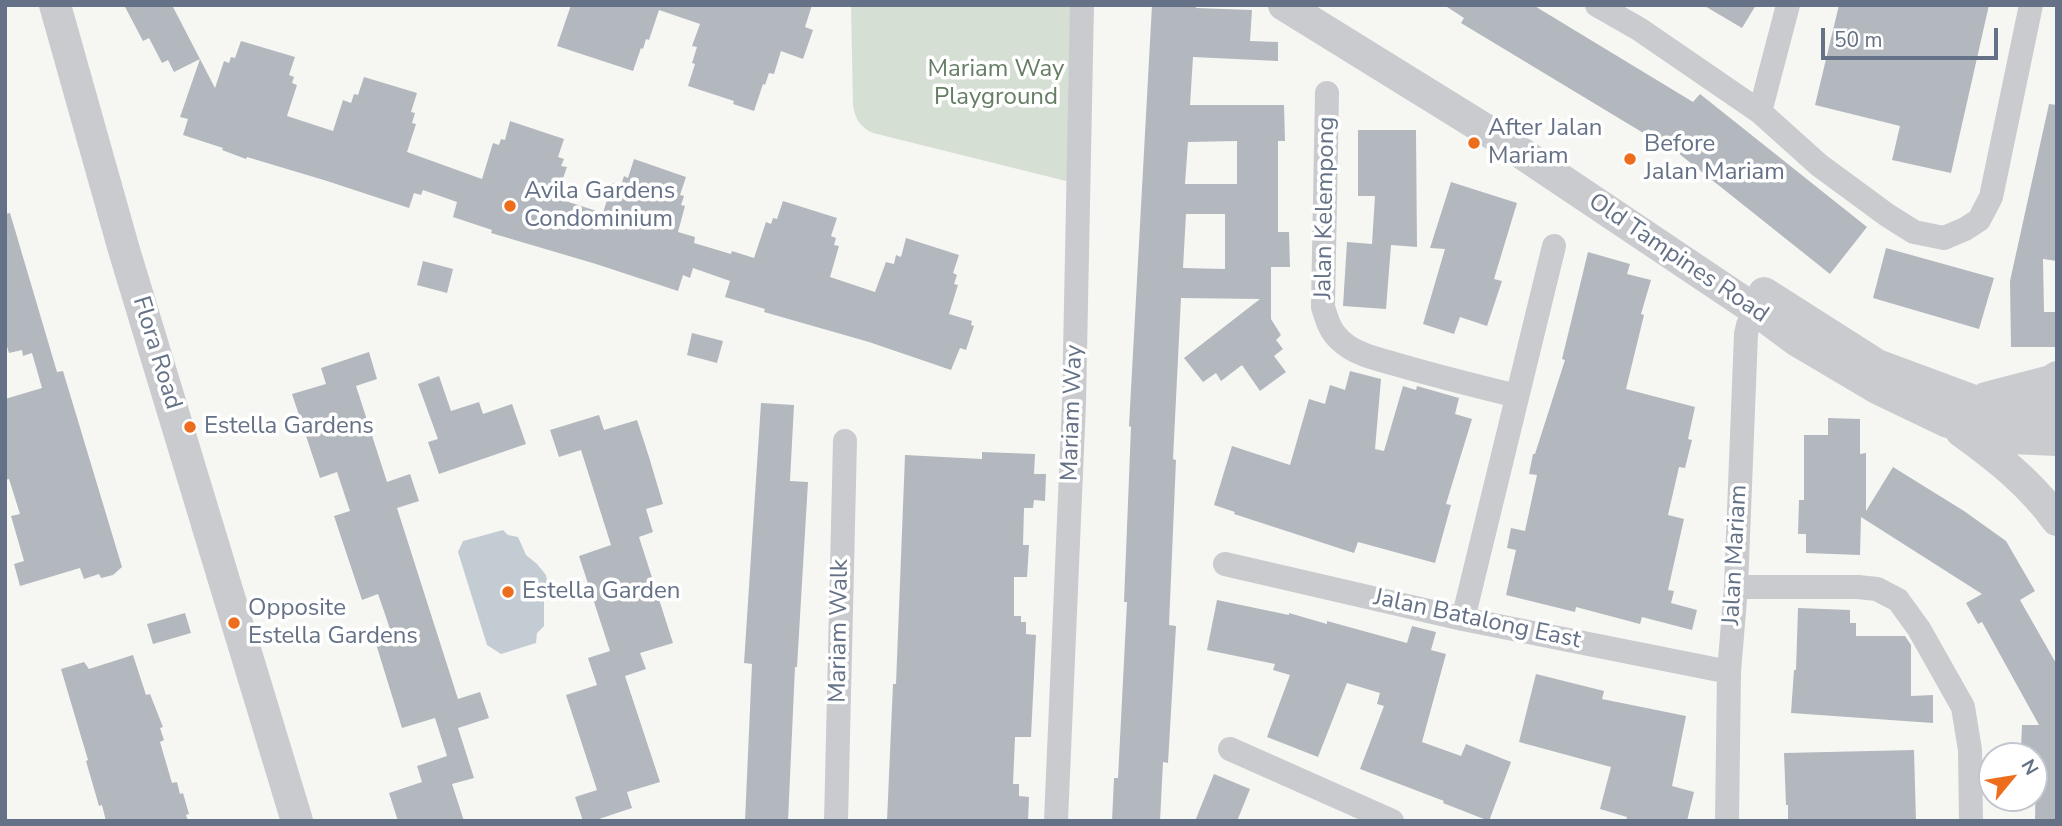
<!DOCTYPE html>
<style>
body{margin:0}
#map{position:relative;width:2062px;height:826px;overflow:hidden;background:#f6f7f3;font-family:"Nunito Sans",sans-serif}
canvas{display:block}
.frame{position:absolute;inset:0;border:7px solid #647186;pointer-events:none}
.north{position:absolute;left:1978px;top:742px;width:70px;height:70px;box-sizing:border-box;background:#fff;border:2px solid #c1c6cf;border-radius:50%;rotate:60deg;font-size:19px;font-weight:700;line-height:28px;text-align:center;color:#647186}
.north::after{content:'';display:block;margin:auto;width:24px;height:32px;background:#ed6d1c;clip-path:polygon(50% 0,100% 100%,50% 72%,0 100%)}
.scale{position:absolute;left:1821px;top:28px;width:177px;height:32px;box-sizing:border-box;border:4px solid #647186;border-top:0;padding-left:9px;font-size:21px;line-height:24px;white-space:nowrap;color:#647186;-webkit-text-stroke:5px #fff;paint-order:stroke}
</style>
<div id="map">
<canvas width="2062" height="826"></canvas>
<div class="frame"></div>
<div class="north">N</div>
<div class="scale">50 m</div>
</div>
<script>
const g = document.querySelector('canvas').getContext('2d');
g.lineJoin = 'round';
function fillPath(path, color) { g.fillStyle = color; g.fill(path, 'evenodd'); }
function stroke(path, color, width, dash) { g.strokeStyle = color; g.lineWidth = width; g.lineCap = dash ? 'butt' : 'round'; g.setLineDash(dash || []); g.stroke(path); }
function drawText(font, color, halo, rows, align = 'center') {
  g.font = font + ' "Nunito Sans",sans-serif'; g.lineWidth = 7; g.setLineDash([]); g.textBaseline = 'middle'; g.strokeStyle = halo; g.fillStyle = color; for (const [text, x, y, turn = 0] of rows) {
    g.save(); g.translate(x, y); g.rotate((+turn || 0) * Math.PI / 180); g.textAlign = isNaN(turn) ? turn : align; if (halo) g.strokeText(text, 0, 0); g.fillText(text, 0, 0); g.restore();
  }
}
fillPath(new Path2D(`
 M851,5H1078L1074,183L873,133C860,127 855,119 853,105Z`), '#d6dfd4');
fillPath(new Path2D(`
 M503,530L508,535L518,537L526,555L537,564L546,575L548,586L544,598V626L537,633L536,643L501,654L487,645L458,552L463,541Z`), '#c4ccd3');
fillPath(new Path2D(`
 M124,5H172L215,88L224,61L229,63L231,57L235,58L241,41L295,57L289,75L294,77L292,83L297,85L287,116L333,131L343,100L351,103L354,94L358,95L364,77L417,93L411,112L415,113L412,123L416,124L407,152L482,179L493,143L499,145L501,139L505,140L510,121L564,139L558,157L564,159L561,166L567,167L556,198L603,213L612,183L621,185L624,176L628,178L634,159L686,177L680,195L684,196L681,205L685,206L678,232L695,237L694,243L731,254L732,251L754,258L766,222L771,224L773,218L777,219L783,201L837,218L831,236L836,238L834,245L839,246L830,277L875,292L886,262L894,264L896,255L901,257L906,238L959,255L953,273L957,275L954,284L958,285L949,314L972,321L971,325L974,326L966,350L960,348L951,370L869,342L764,312L765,309L725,297L730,281L693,268L690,278L683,275L678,291L596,264L491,233L492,230L453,217L457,202L423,190L421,195L414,193L409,208L327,181L247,157L246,159L222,150L223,148L183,135L188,119L180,117L200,59L174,72L168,60L162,63L149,38L143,41Z
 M571,5H812L805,27L813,30L803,59L781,51L774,74L769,73L765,85L763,84L754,111L733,104L734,101L688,86L695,64L692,63L697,47L692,46L700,24L659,10L649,40L646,39L643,49L641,48L633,71L557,46Z
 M1152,5H1196V8L1252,10L1250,41L1278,42V61L1193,57L1190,105H1284L1285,141H1278V232H1289L1290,267H1271V319L1281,335L1276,340L1283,349L1274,356L1286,372L1260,391L1242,365L1221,381L1216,373L1203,382L1184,358L1260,299L1181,298L1173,459L1176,460L1169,625L1176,626L1168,763L1163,762L1160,821H1112L1114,778H1118L1127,602H1124L1131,427L1129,426ZM1237,141V184H1185L1188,142ZM1186,214H1225V269L1183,268Z
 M1444,5H1533L1693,102L1700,94L1867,227L1830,274L1648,129L1645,134L1461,23L1464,18Z
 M1703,5H1756L1742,28Z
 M1839,5H1989L1951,173L1892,160L1900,126L1815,105Z
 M2049,104L2057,105V261L2043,259L2044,312H2057V347H2011L2010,281Z
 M1358,130H1416L1417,247L1391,245L1386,309L1343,306L1347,242L1372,244L1375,196H1358Z
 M1451,182L1517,203L1494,279L1502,281L1487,326L1460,317L1454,334L1423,324L1445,249L1430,248Z
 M10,213L57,372L63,371L122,567L113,575L101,578L99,574L84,579L80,568L20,586L14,564L24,561L11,516L20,514L9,479L5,480V399L42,388L32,353L23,356L22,350L9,353L5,340V214Z
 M1886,248L1994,278L1979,329L1873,298Z
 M1588,252L1630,264L1627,274L1651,280L1641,314L1644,315L1626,389L1695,407L1688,439L1692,440L1685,468L1679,467L1668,515L1684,519L1668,590L1674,591L1671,603L1697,610L1692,630L1642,617L1640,624L1576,607L1575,612L1506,595L1516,550L1507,548L1511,528L1525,531L1537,475L1529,474L1533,454H1535L1565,360L1562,359Z
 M423,261L453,269L447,293L417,285Z
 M692,333L723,341L717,363L687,355Z
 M369,352L377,379L356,386L387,482L410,474L419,501L397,508L458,699L480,692L489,718L458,728L474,778L452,784L464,821H398L389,793L422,782L417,766L447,756L435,718L402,728L376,644L393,639L386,617L378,594L362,600L334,516L350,511L337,472L320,478L292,394L326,384L321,368Z
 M1350,371L1381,379L1375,449L1384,451L1403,386L1416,390L1417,386L1459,398L1455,414L1472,419L1446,504L1451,505L1435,563L1358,542L1354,553L1234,514L1235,512L1214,505L1232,446L1290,465L1309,399L1325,404L1330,385L1345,390Z
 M439,376L451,411L479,402L483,414L512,404L526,444L439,474L428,442L438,439L418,384Z
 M761,403L794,405L790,481L808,482L797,667H795L788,821H745L752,664L744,663Z
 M599,415L604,430L637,420L649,457L663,504L646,509L653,532L639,537L673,643L640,653L646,669L625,676L660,782L627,792L632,808L593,821H583L575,797L597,790L566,695L597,685L588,658L610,651L579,556L611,545L581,450L559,457L550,430Z
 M1828,418L1860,419V454L1866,453V511L1893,467L1964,511L2006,541L2035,591L2020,600L2057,665V821H2035L2036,762H2034V756H2026L2027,748H2021L2022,725H2039L1982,622L1978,624L1966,603L1982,594L1861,517L1860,555L1806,553V534H1798L1799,500H1804V435H1828Z
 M982,452L1035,454L1034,474H1046L1045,501L1034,500L1033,508H1024L1023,545H1029L1027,577H1014V616H1021V622H1026V634L1036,635L1031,737H1015L1013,784H1019V796L1029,797L1028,821H887L893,684H896L905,455L982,459Z
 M1217,600L1289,615V613L1327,624V621L1407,643L1412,626L1436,632L1431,650L1446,654L1422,742L1461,756L1466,744L1511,762L1489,821L1443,803L1444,801L1360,769L1384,706L1377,704L1380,693L1347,683L1318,757L1267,737L1290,675L1273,670L1275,664L1207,650Z
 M1798,608L1850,610V623H1856V636H1905L1911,645V696L1933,695V723L1791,713L1794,670H1796Z
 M185,613L191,633L153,644L147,624Z
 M133,655L146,695L150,694L163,727L160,728L164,740L160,742L172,783L177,782L180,794L183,793L189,814L186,815L188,821H106L102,805L99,806L86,761L88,760L61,669L84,662L89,669Z
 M1536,674L1604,691L1602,699L1686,716L1672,786L1694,792L1687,821H1626L1627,817L1600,809L1611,767L1519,742Z
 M1914,750L1916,821H1788V805H1786L1784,753Z
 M1214,774L1250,789L1237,821H1195Z`), '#b3b8bf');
stroke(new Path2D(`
 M1597,5L1639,29L1760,112L1819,165L1887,215L1914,232L1944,238L1965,229L1979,220L1991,197L2031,5
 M1327,93L1323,307C1327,320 1330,331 1340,340C1354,354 1377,359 1395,364C1436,376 1476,386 1517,396
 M1760,112L1788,5
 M1225,564L1463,619L1729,672
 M1736,587H1858L1877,589L1898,600L1919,629L1963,707L1970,750L1971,821
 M1463,619L1554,246
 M1230,749L1392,821
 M836,821L845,441
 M1056,821L1074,403L1082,5
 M1727,821L1729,672L1736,587L1746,334L1748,325L1766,296`), '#c9cbcf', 24);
stroke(new Path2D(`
 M55,5L124,250L297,821
 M1284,5L1499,138L1757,311L1796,340L1877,388L1948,422L2011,438L2057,440
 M1764,293L1877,365L1974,401L2021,410L2057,411
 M1986,398L2051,381L2057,377
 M1961,431C1997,457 2030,483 2057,520`), '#c9cbcf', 32);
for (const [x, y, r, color] of [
 [1474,143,7,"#ed6d1c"],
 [1630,159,7,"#ed6d1c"],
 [510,206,7,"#ed6d1c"],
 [190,427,7,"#ed6d1c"],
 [508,592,7,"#ed6d1c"],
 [234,623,7,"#ed6d1c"]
]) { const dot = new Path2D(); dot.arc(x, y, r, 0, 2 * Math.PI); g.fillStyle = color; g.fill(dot); stroke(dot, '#fff', 2.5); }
drawText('24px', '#647d63', '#fff', [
 ["Mariam Way",996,70],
 ["Playground",996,98]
]);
drawText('24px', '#647186', '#fff', [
 ["After Jalan",1488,129],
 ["Mariam",1488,157],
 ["Before",1644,145],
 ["Jalan Mariam",1644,173],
 ["Avila Gardens",524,192],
 ["Condominium",524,220],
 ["Estella Gardens",204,427],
 ["Estella Garden",522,592],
 ["Opposite",248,609],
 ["Estella Gardens",248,637]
], 'left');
drawText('24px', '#647186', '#fff', [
 ["Jalan Kelempong",1326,208,-89],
 ["Old Tampines Road",1678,259,34],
 ["Flora Road",156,353,73],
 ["Mariam Way",1073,413,-88],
 ["Jalan Mariam",1736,555,-87],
 ["Jalan Batalong East",1477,620,12],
 ["Mariam Walk",840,631,-89]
]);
</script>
